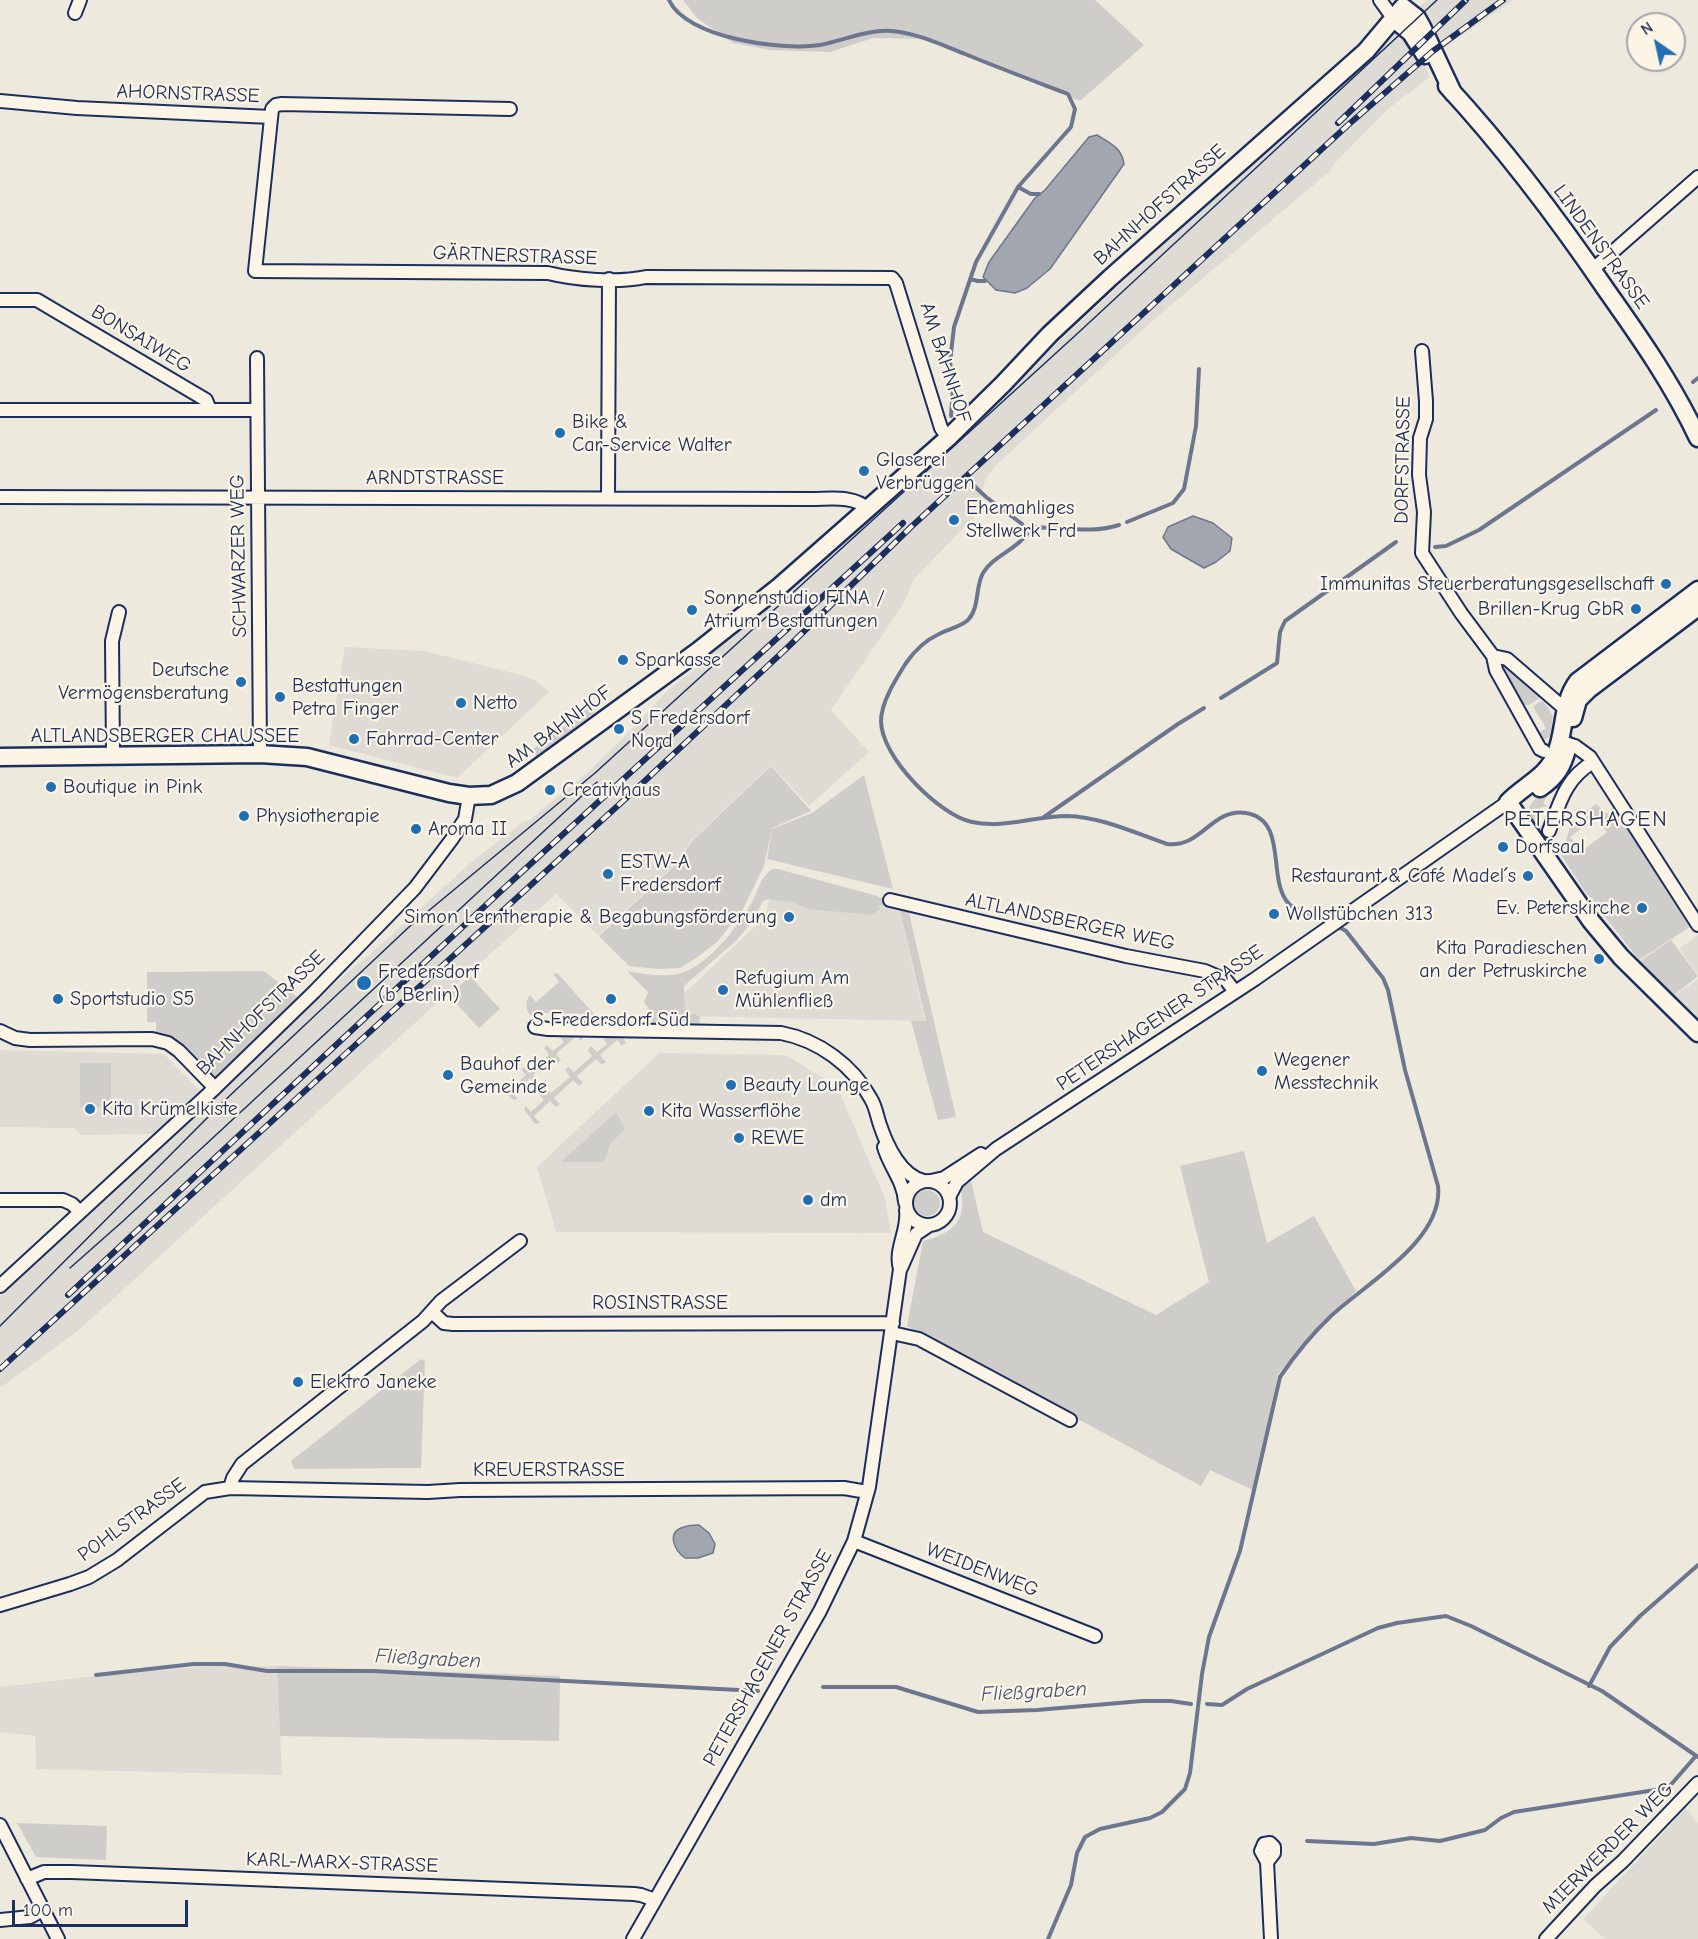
<!DOCTYPE html>
<meta charset="utf-8">
<style>
body{margin:0}
#map{position:relative;width:1698px;height:1939px;overflow:hidden;background:#eee9dd;font-family:"Comic Neue",sans-serif}
canvas{display:block}
.north{position:absolute;left:1626px;top:12px;width:60px;height:60px;box-sizing:border-box;background:#fcf5e5;border:2px solid #a2a6af;border-radius:50%;rotate:326deg;font-size:16px;font-weight:700;line-height:24px;text-align:center;color:#1b2f5e}
.north::after{content:'';display:block;margin:auto;width:21px;height:27px;background:#1f6fb2;clip-path:polygon(50% 0,100% 100%,50% 72%,0 100%)}
.scale{position:absolute;left:12px;top:1900px;width:176px;height:27px;box-sizing:border-box;border:3px solid #1b2f5e;border-top:0;padding-left:8px;font-size:18px;line-height:21px;white-space:nowrap;color:#1b2f5e;-webkit-text-stroke:4px #fcf5e5;paint-order:stroke}
</style>
<div id="map">
<canvas width="1698" height="1939"></canvas>
<div class="north">N</div>
<div class="scale">100 m</div>
</div>
<script>
const g = document.querySelector('canvas').getContext('2d');
g.lineJoin = 'round';
function fillPath(path, color) { g.fillStyle = color; g.fill(path, 'evenodd'); }
function stroke(path, color, width, dash) { g.strokeStyle = color; g.lineWidth = width; g.lineCap = dash ? 'butt' : 'round'; g.setLineDash(dash || []); g.stroke(path); }
function drawText(font, color, halo, rows, align = 'center') {
  g.font = font + ' "Comic Neue",sans-serif'; g.lineWidth = 4.5; g.setLineDash([]); g.textBaseline = 'middle'; g.strokeStyle = halo; g.fillStyle = color; for (const [text, x, y, turn = 0] of rows) {
    g.save(); g.translate(x, y); g.rotate((+turn || 0) * Math.PI / 180); g.textAlign = isNaN(turn) ? turn : align; if (halo) g.strokeText(text, 0, 0); g.fillText(text, 0, 0); g.restore();
  }
}
fillPath(new Path2D(`
 M1427,0H1514L1462,35L1424,64L1430,77L1388,109L1335,163L1330,171L1151,322L994,467L986,478L974,517L914,579L904,603L831,710L869,752L809,806L771,765L690,842L679,861L598,935L556,894L79,1330L0,1388V1296L265,1050L327,990L382,944L469,864L524,821H528L587,773L632,729L668,690L713,655L709,649L882,506Z
 M345,647L424,651L525,676L535,680L549,692L457,778L329,745Z
 M773,882L900,910L925,1021L688,1016L675,1002L765,917Z
 M1698,935V974L1679,949Z
 M1698,979V1019L1674,996Z
 M0,1050L164,1054L200,1091L154,1134L81,1135L74,1128L0,1127Z
 M659,1053L785,1055L837,1086L885,1198L891,1233L556,1232L537,1167Z
 M215,1666H277L282,1775L36,1769L35,1736L0,1732V1687L112,1674Z
 M1686,1808L1698,1824V1939H1605L1583,1919Z`), '#dedbd4');
fillPath(new Path2D(`
 M683,0H1095L1144,45L1080,101L926,39L873,38L830,52L770,50L733,43L697,18Z
 M1508,666L1543,696L1529,705H1521L1503,672V669Z
 M1539,702H1544L1553,716L1550,736L1542,742L1537,734L1546,728L1533,707Z
 M589,706L594,713L536,756L533,749L571,721L584,715L583,707Z
 M771,766L811,811L772,828L764,866L743,909L718,941L699,956L680,968L658,969L629,966L599,936L680,861L691,842Z
 M864,775L893,889L767,859L772,829L812,813Z
 M1559,778L1564,783L1561,791L1553,787L1543,803L1548,807H1541L1538,814L1541,816L1538,824L1546,827L1543,833L1546,838L1543,845C1539,837 1532,828 1529,819C1524,802 1548,787 1559,778Z
 M1596,804L1607,814L1614,806L1618,809L1690,927L1639,960L1584,890L1561,855L1571,825H1579L1582,828L1570,837L1582,851L1607,832L1595,817L1587,824L1583,819L1585,812Z
 M773,869H778L877,896L909,913L956,1117L938,1120L911,1021H926L900,910L878,905L880,909L872,915L808,909L792,902L767,899L762,902L755,918L737,940L684,986L685,1014H696L697,1016H700L699,1025L653,1024L651,1012L644,1002L648,992L627,971C643,974 662,977 678,974C707,968 740,924 753,900C759,889 761,875 773,869Z
 M1671,940L1698,976L1674,995L1640,961Z
 M264,971L301,1000L216,1080L165,1037L156,1034V1022H147V972Z
 M557,973L603,1024H592L591,1014L543,1013V1023C531,1020 521,1007 530,995L536,1002L559,982L553,974Z
 M470,976L500,1009L479,1028L449,996Z
 M558,1035H581L583,1039L581,1041L576,1036L556,1054L561,1060L558,1063L552,1058L533,1075L538,1081L535,1084L530,1078L513,1094L518,1099L513,1100L503,1090L504,1085L510,1090L526,1075L521,1069L524,1067L530,1073L549,1055L544,1048L547,1045L553,1051L564,1042Z
 M606,1037L623,1038L626,1043L622,1046L617,1040L600,1055L606,1062L602,1065L596,1059L577,1076L583,1083L579,1086L573,1080L554,1098L560,1104L556,1107L550,1101L534,1116L540,1123L535,1124L524,1109L526,1106L531,1112L544,1100L539,1094L545,1088L551,1093L570,1077L565,1070L568,1067L574,1072L592,1056L588,1050L591,1046L597,1052L607,1044L603,1039Z
 M80,1063H111V1107H80Z
 M616,1112L625,1129L610,1144L604,1162H561Z
 M1244,1151L1267,1243L1314,1216L1356,1291L1278,1374L1253,1490L1210,1470L1201,1486L907,1326L923,1241C941,1236 960,1229 962,1208C963,1202 961,1195 962,1188L971,1181L983,1232L1156,1315L1209,1282L1180,1166Z
 M914 1203a13 13 0 1 1 26 0a13 13 0 1 1-26 0Z
 M421,1359L425,1361L421,1468L294,1469L291,1461Z
 M277,1666L560,1676L559,1741L280,1736Z
 M17,1823L107,1826L106,1860L36,1857Z`), '#cfcdca');
const water = new Path2D(`
 M1097,135C1110,143 1122,148 1124,164L1050,269L1027,288L1015,293L996,290L983,277L989,262L1035,198L1045,190L1089,137Z
 M1193,516L1213,523L1232,538L1230,551L1216,562L1204,568L1171,549L1163,537L1168,527Z
 M699,1525L709,1533L715,1544L713,1553L698,1558H685C674,1550 666,1532 684,1527C689,1525 695,1525 699,1525Z`);
fillPath(water, '#a2a7af');
stroke(water, '#6c778f', 1.5);
stroke(new Path2D(`
 M669,0C686,38 782,51 820,45C842,41 869,29 891,31C917,33 942,45 965,54C999,68 1034,81 1068,94L1075,109L1071,127L1018,187L976,262L954,327L950,362L953,387L951,416
 M1018,187L1031,194H1039
 M970,279L978,281H985
 M1693,382L1698,378
 M971,483L986,497L1022,524L1027,534C1016,550 993,556 983,573C975,587 980,607 968,620C960,627 949,629 939,634C924,641 915,650 906,663C896,679 881,702 881,721C881,757 939,815 972,822C1003,829 1035,816 1067,816C1102,817 1135,833 1167,844C1202,848 1211,808 1246,813C1289,820 1266,880 1289,904C1297,912 1320,916 1331,922
 M1127,522L1173,503L1184,489L1196,426L1199,369
 M1025,528C1056,525 1089,535 1119,525
 M1435,547L1446,546L1479,530L1656,410
 M1221,698L1277,663L1280,632L1285,621L1396,542
 M1044,817L1178,724L1204,708
 M96,1675L194,1664H225L267,1671H373L758,1691
 M1589,1686L1610,1647L1640,1616L1698,1565
 M823,1687H896L978,1712L1037,1710L1142,1701H1171L1191,1704
 M1207,1704L1222,1705L1247,1689L1378,1628L1397,1623L1446,1616L1471,1626L1602,1691L1698,1757
 M1307,1841L1374,1844L1411,1838L1440,1841L1485,1830L1501,1818L1514,1812L1668,1788L1695,1757
 M1048,1939L1071,1885L1077,1853L1085,1837L1100,1829L1150,1818L1162,1812L1185,1789L1190,1773L1202,1674L1209,1637L1240,1551L1280,1377C1295,1355 1312,1334 1331,1316C1365,1284 1444,1240 1438,1186L1405,1070L1388,990L1383,978L1346,931L1337,926`), '#6c778f', 4);
const minor = new Path2D(`
 M1380,0L1393,18
 M75,13L80,0
 M0,101L77,108L271,117
 M510,109L282,104L276,105L272,109L255,271L548,273C576,280 618,283 646,277L892,278L896,283L941,428L948,438
 M1592,270L1698,177
 M0,300H37L206,400L210,410H257
 M1422,351L1426,401V419L1420,438L1419,475L1424,512L1422,553L1461,613L1493,656L1496,670L1540,749L1544,751
 M257,358L260,754
 M0,410H210
 M0,497L812,499C830,499 854,495 868,509
 M608,498L609,279
 M1493,656L1507,659L1565,709L1572,711
 M1560,742L1575,746L1590,757L1698,925
 M113,755L112,641L119,612
 M1549,831C1560,802 1565,779 1593,762
 M890,900L1126,956L1205,971L1226,980L1235,992
 M535,1027L548,1029L781,1033C818,1040 853,1065 871,1099C876,1107 877,1117 880,1125C887,1146 901,1176 924,1181
 M0,1031L15,1038L30,1040L152,1039L168,1043L179,1051L215,1088
 M884,1147C889,1166 904,1181 905,1202
 M906 1203a22 22 0 1 1 44 0a22 22 0 1 1-44 0Z
 M931,1181L944,1178L981,1154
 M949,1197L957,1182L996,1149L1255,979L1508,802
 M0,1200H63L72,1204L80,1212
 M901,1268L916,1234L928,1226
 M0,1286L215,1088L314,992L415,888L452,839L465,819L469,796
 M432,1312L444,1323L453,1324L893,1323
 M892,1333L919,1339L1070,1420
 M230,1488L428,1492L460,1490L844,1488L867,1492
 M854,1541L1095,1636
 M0,1605L70,1584L89,1577L117,1560L205,1492L230,1488L233,1478L242,1464L423,1321L441,1301L520,1241
 M0,1825L58,1939
 M1267,1862L1274,1853V1847L1270,1843L1264,1844L1261,1851L1267,1862L1271,1939
 M27,1879L44,1872H72L634,1894L641,1895L655,1900
 M0,1920L30,1917L43,1910
 M633,1939L820,1611L854,1541L869,1487L900,1269C894,1249 909,1230 906,1210
 M1546,1939L1595,1886L1623,1861L1698,1783`);
const major = new Path2D(`
 M1393,18L1411,33L1425,55
 M1447,86C1506,150 1558,219 1607,291C1641,339 1673,385 1698,438
 M1573,718L1578,700L1589,689L1698,607
 M0,757L260,754L307,757L449,793L469,796L491,795L517,783L698,651L780,586L948,438L1003,384L1050,334L1110,278L1366,51L1403,7L1417,18L1422,27L1453,93
 M1540,788C1558,776 1563,765 1568,746
 M1508,802L1591,921L1621,957L1698,1033
 M1508,802C1523,786 1546,777 1555,756C1566,731 1561,703 1578,681L1698,590`);
stroke(minor, '#1b2f5e', 16);
stroke(major, '#1b2f5e', 21);
stroke(minor, '#fcf5e5', 12);
stroke(major, '#fcf5e5', 16);
stroke(new Path2D(`
 M70,1268L122,1222L597,782
 M0,1326L223,1102L409,927L595,773L1078,333L1437,0`), '#1b2f5e', 1.5);
const rail = new Path2D(`
 M1338,123L1466,0
 M68,1295L500,892L903,523
 M0,1369L634,791L788,647L911,527L1348,125L1433,51L1503,0`);
stroke(rail, '#1b2f5e', 6);
stroke(rail, '#fcf5e5', 4, [11]);
for (const [x, y, r, color] of [
 [560,433,6,"#1f6fb2"],
 [864,471,6,"#1f6fb2"],
 [954,520,6,"#1f6fb2"],
 [1666,584,6,"#1f6fb2"],
 [1636,609,6,"#1f6fb2"],
 [692,610,6,"#1f6fb2"],
 [623,660,6,"#1f6fb2"],
 [241,682,6,"#1f6fb2"],
 [280,697,6,"#1f6fb2"],
 [461,703,6,"#1f6fb2"],
 [619,729,6,"#1f6fb2"],
 [354,739,6,"#1f6fb2"],
 [51,787,6,"#1f6fb2"],
 [550,790,6,"#1f6fb2"],
 [244,816,6,"#1f6fb2"],
 [416,829,6,"#1f6fb2"],
 [1503,847,6,"#1f6fb2"],
 [608,874,6,"#1f6fb2"],
 [1528,876,6,"#1f6fb2"],
 [1642,908,6,"#1f6fb2"],
 [1274,914,6,"#1f6fb2"],
 [789,917,6,"#1f6fb2"],
 [1599,959,6,"#1f6fb2"],
 [364,983,8,"#1f6fb2"],
 [723,990,6,"#1f6fb2"],
 [58,999,6,"#1f6fb2"],
 [611,999,6,"#1f6fb2"],
 [1262,1071,6,"#1f6fb2"],
 [448,1075,6,"#1f6fb2"],
 [731,1085,6,"#1f6fb2"],
 [90,1109,6,"#1f6fb2"],
 [649,1111,6,"#1f6fb2"],
 [739,1138,6,"#1f6fb2"],
 [808,1200,6,"#1f6fb2"],
 [298,1382,6,"#1f6fb2"]
]) { const dot = new Path2D(); dot.arc(x, y, r, 0, 2 * Math.PI); g.fillStyle = color; g.fill(dot); stroke(dot, '#fcf5e5', 2); }
drawText('20px', '#1b2f5e', '#fcf5e5', [
 ["AHORNSTRASSE",188,94,2],
 ["BAHNHOFSTRASSE",1160,205,-42],
 ["LINDENSTRASSE",1601,247,54],
 ["GÄRTNERSTRASSE",515,256,2],
 ["BONSAIWEG",141,339,31],
 ["AM BAHNHOF",945,363,72],
 ["DORFSTRASSE",1403,460,-89],
 ["ARNDTSTRASSE",435,478],
 ["SCHWARZER WEG",239,556,-91],
 ["AM BAHNHOF",559,727,-36],
 ["ALTLANDSBERGER CHAUSSEE",165,736],
 ["ALTLANDSBERGER WEG",1070,922,12],
 ["BAHNHOFSTRASSE",261,1013,-44],
 ["PETERSHAGENER STRASSE",1160,1018,-34],
 ["ROSINSTRASSE",660,1303],
 ["KREUERSTRASSE",549,1470],
 ["POHLSTRASSE",132,1520,-36],
 ["WEIDENWEG",982,1570,21],
 ["PETERSHAGENER STRASSE",768,1658,-61],
 ["MIERWERDER WEG",1608,1848,-45],
 ["KARL-MARX-STRASSE",342,1863,2]
]);
drawText('20px', '#1b2f5e', '#fcf5e5', [
 ["Bike &",572,422],
 ["Car-Service Walter",572,445],
 ["Glaserei",876,460],
 ["Verbrüggen",876,483],
 ["Ehemahliges",966,508],
 ["Stellwerk Frd",966,531],
 ["Immunitas Steuerberatungsgesellschaft",1654,584,"right"],
 ["Sonnenstudio FINA /",704,598],
 ["Atrium Bestattungen",704,621],
 ["Brillen-Krug GbR",1624,609,"right"],
 ["Sparkasse",635,660],
 ["Deutsche",229,670,"right"],
 ["Vermögensberatung",229,693,"right"],
 ["Bestattungen",292,686],
 ["Petra Finger",292,709],
 ["Netto",473,703],
 ["S Fredersdorf",631,718],
 ["Nord",631,741],
 ["Fahrrad-Center",366,739],
 ["Boutique in Pink",63,787],
 ["Creativhaus",562,790],
 ["Physiotherapie",256,816],
 ["Aroma II",428,829],
 ["Dorfsaal",1515,847],
 ["ESTW-A",620,862],
 ["Fredersdorf",620,885],
 ["Restaurant & Café Madel´s",1516,876,"right"],
 ["Ev. Peterskirche",1630,908,"right"],
 ["Wollstübchen 313",1286,914],
 ["Simon Lerntherapie & Begabungsförderung",777,917,"right"],
 ["Kita Paradieschen",1587,948,"right"],
 ["an der Petruskirche",1587,971,"right"],
 ["Fredersdorf",378,972],
 ["(b Berlin)",378,995],
 ["Refugium Am",735,978],
 ["Mühlenfließ",735,1001],
 ["Sportstudio S5",70,999],
 ["S Fredersdorf Süd",611,1020,"center"],
 ["Wegener",1274,1060],
 ["Messtechnik",1274,1083],
 ["Bauhof der",460,1064],
 ["Gemeinde",460,1087],
 ["Beauty Lounge",743,1085],
 ["Kita Krümelkiste",102,1109],
 ["Kita Wasserflöhe",661,1111],
 ["REWE",751,1138],
 ["dm",820,1200],
 ["Elektro Janeke",310,1382]
], 'left');
drawText('italic 21px', '#445376', '#fcf5e5', [
 ["Fließgraben",428,1659,3],
 ["Fließgraben",1034,1692,-3]
]);
g.letterSpacing = '1.5px';
drawText('22px', '#1b2f5e', '#fcf5e5', [
 ["PETERSHAGEN",1586,820]
]);
g.letterSpacing = '0px';
</script>
